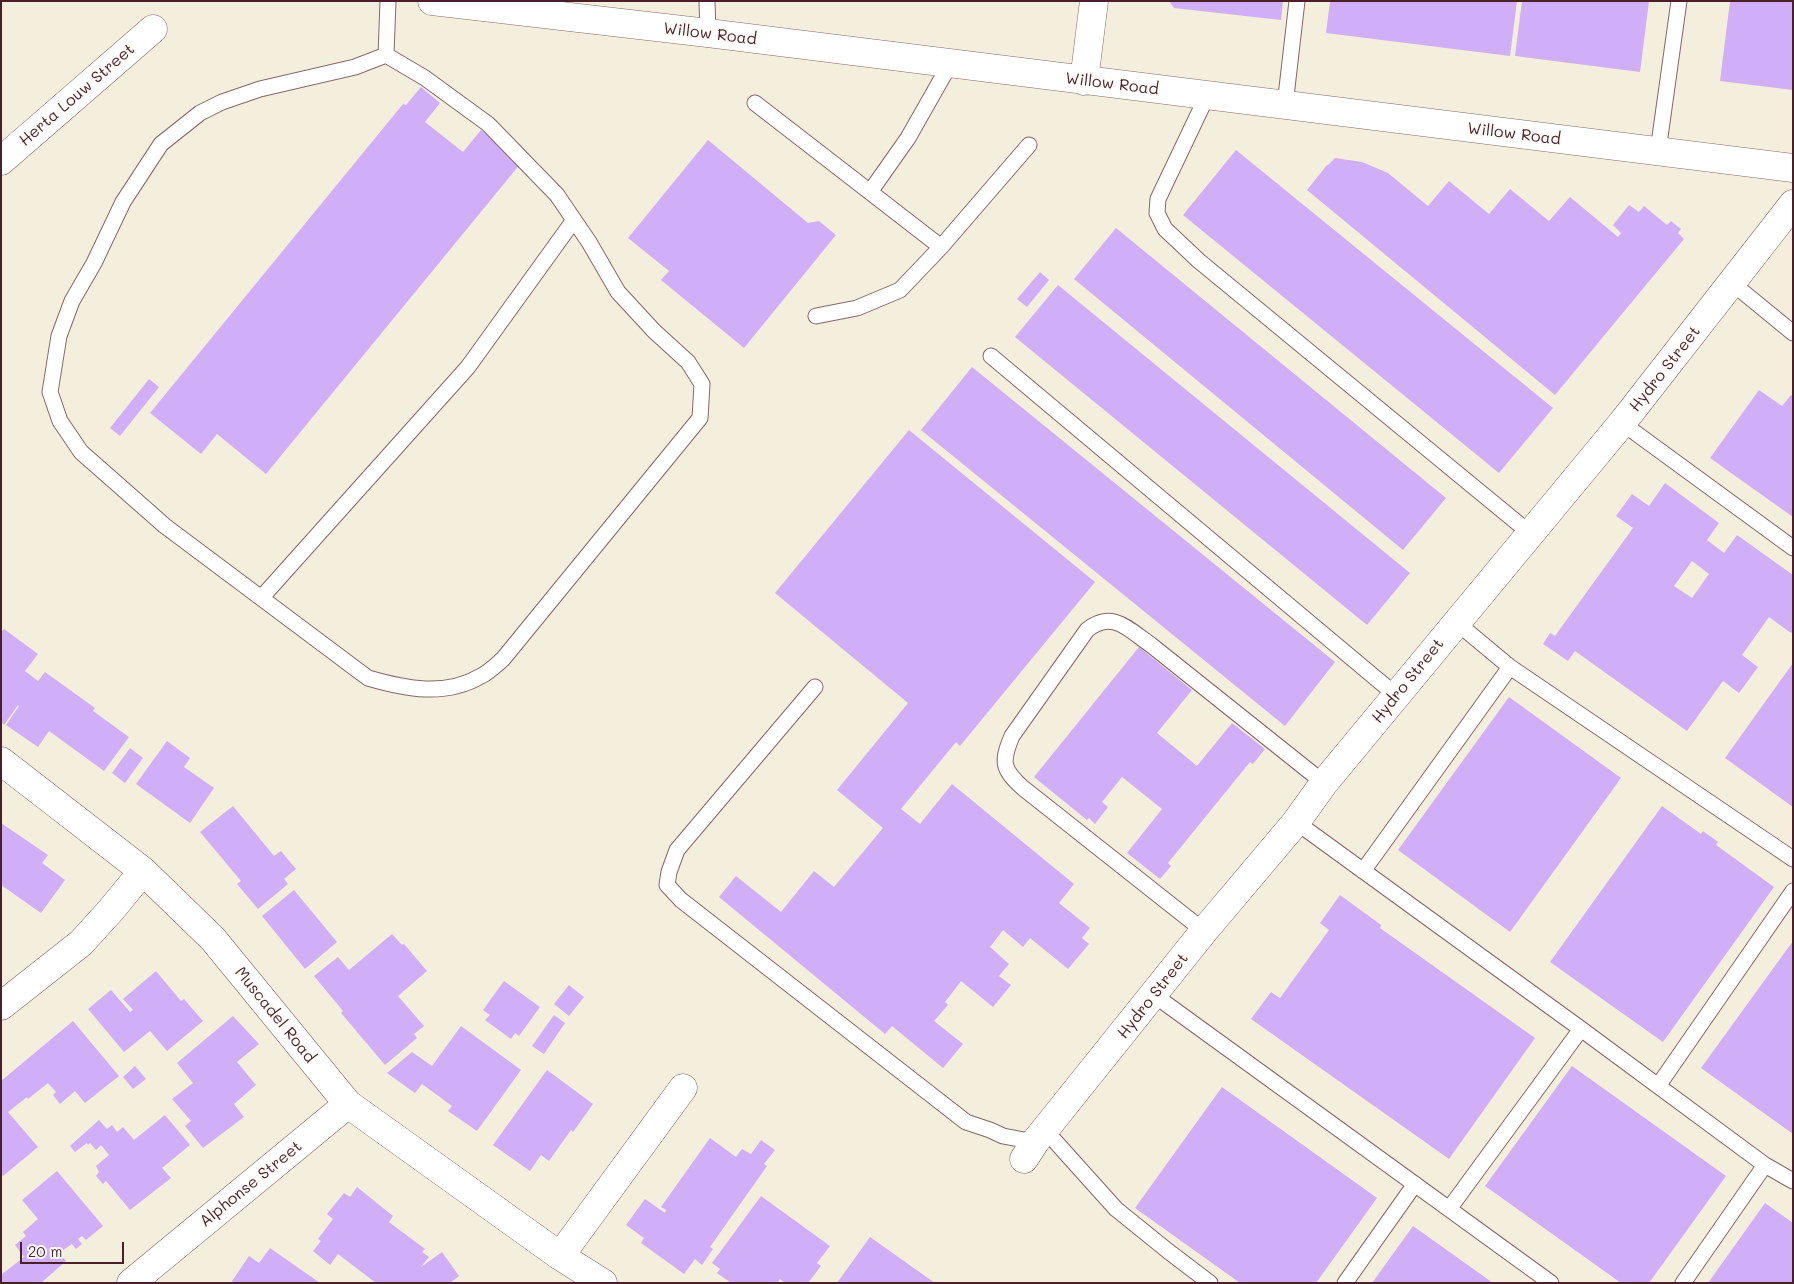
<!DOCTYPE html>
<style>
body{margin:0}
#map{position:relative;width:1794px;height:1284px;overflow:hidden;background:#f3efdc;font-family:Mali,sans-serif}
canvas{display:block}
.frame{position:absolute;inset:0;border:2px solid #4a1f2b;pointer-events:none}
.scale{position:absolute;left:20px;top:1242px;width:104px;height:22px;box-sizing:border-box;border:2px solid #4a1f2b;border-top:0;padding-left:6px;font-size:15px;line-height:18px;white-space:nowrap;color:#4a1f2b;-webkit-text-stroke:4px #fdfcf7;paint-order:stroke}
</style>
<div id="map">
<canvas width="1794" height="1284"></canvas>
<div class="frame"></div>
<div class="scale">20 m</div>
</div>
<script>
const g = document.querySelector('canvas').getContext('2d');
g.lineJoin = 'round';
function fillPath(path, color) { g.fillStyle = color; g.fill(path, 'evenodd'); }
function stroke(path, color, width, dash) { g.strokeStyle = color; g.lineWidth = width; g.lineCap = dash ? 'butt' : 'round'; g.setLineDash(dash || []); g.stroke(path); }
function drawText(font, color, halo, rows, align = 'center') {
  g.font = font + ' Mali,sans-serif'; g.lineWidth = 4; g.setLineDash([]); g.textBaseline = 'middle'; g.strokeStyle = halo; g.fillStyle = color; for (const [text, x, y, turn = 0] of rows) {
    g.save(); g.translate(x, y); g.rotate((+turn || 0) * Math.PI / 180); g.textAlign = isNaN(turn) ? turn : align; if (halo) g.strokeText(text, 0, 0); g.fillText(text, 0, 0); g.restore();
  }
}
fillPath(new Path2D(`
 M1169,1H1283L1281,20L1174,8Z
 M1330,1H1517L1510,56L1326,33Z
 M1522,1H1649L1640,72L1515,56Z
 M1730,1H1793V90L1720,81Z
 M421,87L440,103L425,122L463,152L481,130L521,163L266,474L217,434L201,454L150,413L403,104L406,105Z
 M708,140L808,223L819,221L836,235L744,348L661,280L669,271L628,238Z
 M1236,150L1553,408L1499,473L1183,215Z
 M1335,158L1362,162L1388,173L1428,206L1449,181L1489,214L1510,189L1549,221L1570,197L1618,237L1621,233L1613,225L1629,205L1639,212L1644,206L1667,225L1671,221L1681,229L1678,233L1684,239L1555,395L1307,190L1327,165H1328Z
 M1116,228L1446,498L1403,550L1074,279Z
 M1040,272L1049,280L1027,307L1017,299Z
 M1058,285L1410,573L1367,625L1015,337Z
 M972,367L1335,662L1285,726L921,430Z
 M149,379L159,387L120,436L110,428Z
 M1759,390L1782,406L1791,395L1793,397V517L1710,458Z
 M909,430L1095,582L960,746L956,742L901,809L920,824L952,784L1074,884L1059,903L1090,928L1082,938L1089,944L1068,969L1030,938L1023,947L1003,930L990,947L1009,964L999,976L1011,985L993,1007L961,981L945,1002L948,1005L934,1021L963,1044L943,1068L892,1026L885,1034L719,897L736,876L781,912L814,871L834,887L883,828L837,790L908,703L775,593Z
 M1665,483L1719,523L1707,540L1724,553L1737,535L1793,575V631L1791,633L1769,617L1742,655L1758,667L1739,693L1723,681L1687,731L1575,651L1568,661L1543,644L1550,633L1555,636L1633,528L1616,516L1632,494L1649,506ZM1692,561L1709,574L1692,598L1674,586Z
 M4,629L38,654L25,671L38,681L45,672L95,708L93,711L129,737L104,771L49,731L38,747L6,725L19,706L18,705L4,725L1,722V632Z
 M1139,647L1192,690L1157,733L1197,766L1232,723L1265,749L1253,764L1250,762L1168,863L1171,866L1160,879L1127,853L1162,809L1122,777L1102,802L1108,807L1095,824L1089,818L1087,820L1034,777Z
 M1793,663V807L1725,758Z
 M1509,697L1621,778L1510,932L1398,850Z
 M167,741L190,758L184,767L214,788L190,823L136,784Z
 M130,748L143,758L125,783L112,773Z
 M233,806L274,856L281,851L296,869L284,879L288,884L258,909L237,884L241,881L200,832Z
 M1662,806L1701,834L1703,831L1718,842L1716,845L1774,887L1663,1042L1550,962Z
 M1,823L48,855L42,863L65,880L41,913L1,885Z
 M294,890L337,942L305,969L262,916Z
 M1340,895L1381,925L1380,928L1535,1038L1449,1159L1251,1019L1271,992L1280,998L1329,930L1320,923Z
 M392,934L402,945L404,944L427,971L398,996L424,1026L414,1034L417,1038L385,1065L341,1013L343,1011L314,976L338,957L349,970Z
 M1793,941V1134L1701,1068Z
 M156,971L181,1001L184,999L203,1021L167,1051L150,1031L124,1052L88,1009L111,990L130,1012L133,1010L123,999Z
 M504,981L540,1007L519,1036L515,1033L511,1039L485,1020L490,1015L483,1010Z
 M569,985L584,997L569,1016L554,1004Z
 M554,1015L565,1023L544,1054L532,1046Z
 M233,1016L259,1044L237,1062L256,1085L234,1104L244,1117L203,1148L185,1126L191,1121L172,1099L193,1083L177,1063Z
 M73,1021L119,1076L85,1103L75,1091L60,1104L53,1095L56,1092L48,1083L28,1099L27,1097L8,1112L38,1147L3,1176L1,1174V1081Z
 M461,1026L521,1070L477,1131L448,1111L452,1106L422,1084L415,1093L387,1073L412,1052L432,1066Z
 M135,1066L146,1079L133,1089L123,1077Z
 M1572,1066L1726,1176L1649,1283H1621L1485,1186Z
 M547,1070L593,1104L573,1132L571,1130L549,1161L541,1155L530,1171L493,1145Z
 M1222,1087L1377,1198L1316,1283H1240L1135,1208Z
 M165,1115L190,1145L162,1168L171,1178L130,1210L106,1181L103,1184L96,1176L99,1172L96,1166L109,1155L101,1145L96,1150L90,1143L88,1145L87,1143L75,1152L70,1146L99,1120L107,1129L112,1125L117,1132L123,1127L134,1140Z
 M710,1138L736,1157L742,1149L751,1154L761,1140L775,1150L764,1164L767,1166L710,1247L713,1249L702,1265L695,1259L684,1274L641,1243L644,1238L626,1225L645,1199L665,1213L666,1210L661,1207Z
 M57,1171L103,1226L86,1240L82,1236L78,1239L82,1244L76,1249L72,1244L59,1253L66,1261L41,1283H1V1275L24,1257L15,1245L26,1236L23,1232L38,1219L22,1200Z
 M357,1187L393,1216L389,1222L425,1249L422,1252L429,1257L421,1267L442,1252L459,1276L450,1283H376L338,1254L330,1265L313,1251L321,1241L318,1239L333,1219L327,1214L344,1193L350,1197Z
 M761,1196L830,1246L817,1263L821,1266L808,1283H785L780,1279L777,1283H731L717,1273L720,1269L712,1263Z
 M1765,1203L1793,1223V1283H1708Z
 M1413,1226L1493,1283H1372Z
 M870,1237L935,1283H837Z
 M270,1248L320,1283H234L232,1281L249,1256L259,1263Z`), '#d1aef8');
const lane = new Path2D(`
 M707,1L708,33
 M386,55L425,78L488,124L557,195L589,242L618,292L654,331L688,362L702,384L700,418L503,659C496,665 489,672 481,676C445,697 406,689 368,678L165,526L81,452L60,421L50,392L59,336L72,301L94,263L123,202L161,144L200,113L222,102L260,89L355,67L386,55L388,1
 M1207,96L1158,199L1157,213L1165,229L1199,261L1531,534
 M755,103L941,247
 M1285,105L1297,1
 M1658,151L1679,1
 M870,192L908,138L950,64
 M1732,283L1793,333
 M816,316L857,308L900,290L941,247L1029,145
 M991,356L1397,696
 M1622,423L1793,548
 M262,597L468,367L574,220
 M1456,622L1510,667L1793,859
 M815,687L677,850L669,872L667,885L681,900L966,1122L990,1130L1003,1136L1035,1142
 M1296,822L1581,1029L1765,1165L1793,1181
 M1363,871L1510,667
 M1204,931L1023,788C1002,769 1001,762 1012,736L1087,630C1112,609 1129,630 1151,645L1324,783
 M1154,995L1551,1283
 M1658,1086L1793,891
 M1045,1130L1116,1209L1168,1251L1210,1283
 M1449,1209L1581,1029
 M1345,1283L1415,1184
 M1683,1283L1765,1165`);
const street = new Path2D(`
 M432,1L708,33L1793,168
 M1084,81L1094,1
 M1,161L153,29
 M1,761L143,871L213,939L348,1104L560,1256L603,1283
 M1,1006L81,943L111,910L143,871
 M1024,1159L1035,1142L1204,931L1296,822L1324,783L1622,423L1793,204
 M560,1256L683,1088
 M131,1283L348,1104`);
stroke(lane, '#856869', 17);
stroke(street, '#856869', 29);
stroke(lane, '#fff', 15);
stroke(street, '#fff', 28);
drawText('16px', '#4a1f2b', '#fdfcf7', [
 ["Willow Road",710,34,7],
 ["Willow Road",1112,84,7],
 ["Herta Louw Street",77,95,-41],
 ["Willow Road",1514,134,7],
 ["Hydro Street",1665,369,-52],
 ["Hydro Street",1408,681,-51],
 ["Hydro Street",1153,996,-52],
 ["Muscadel Road",275,1015,51],
 ["Alphonse Street",251,1184,-39]
]);
</script>
